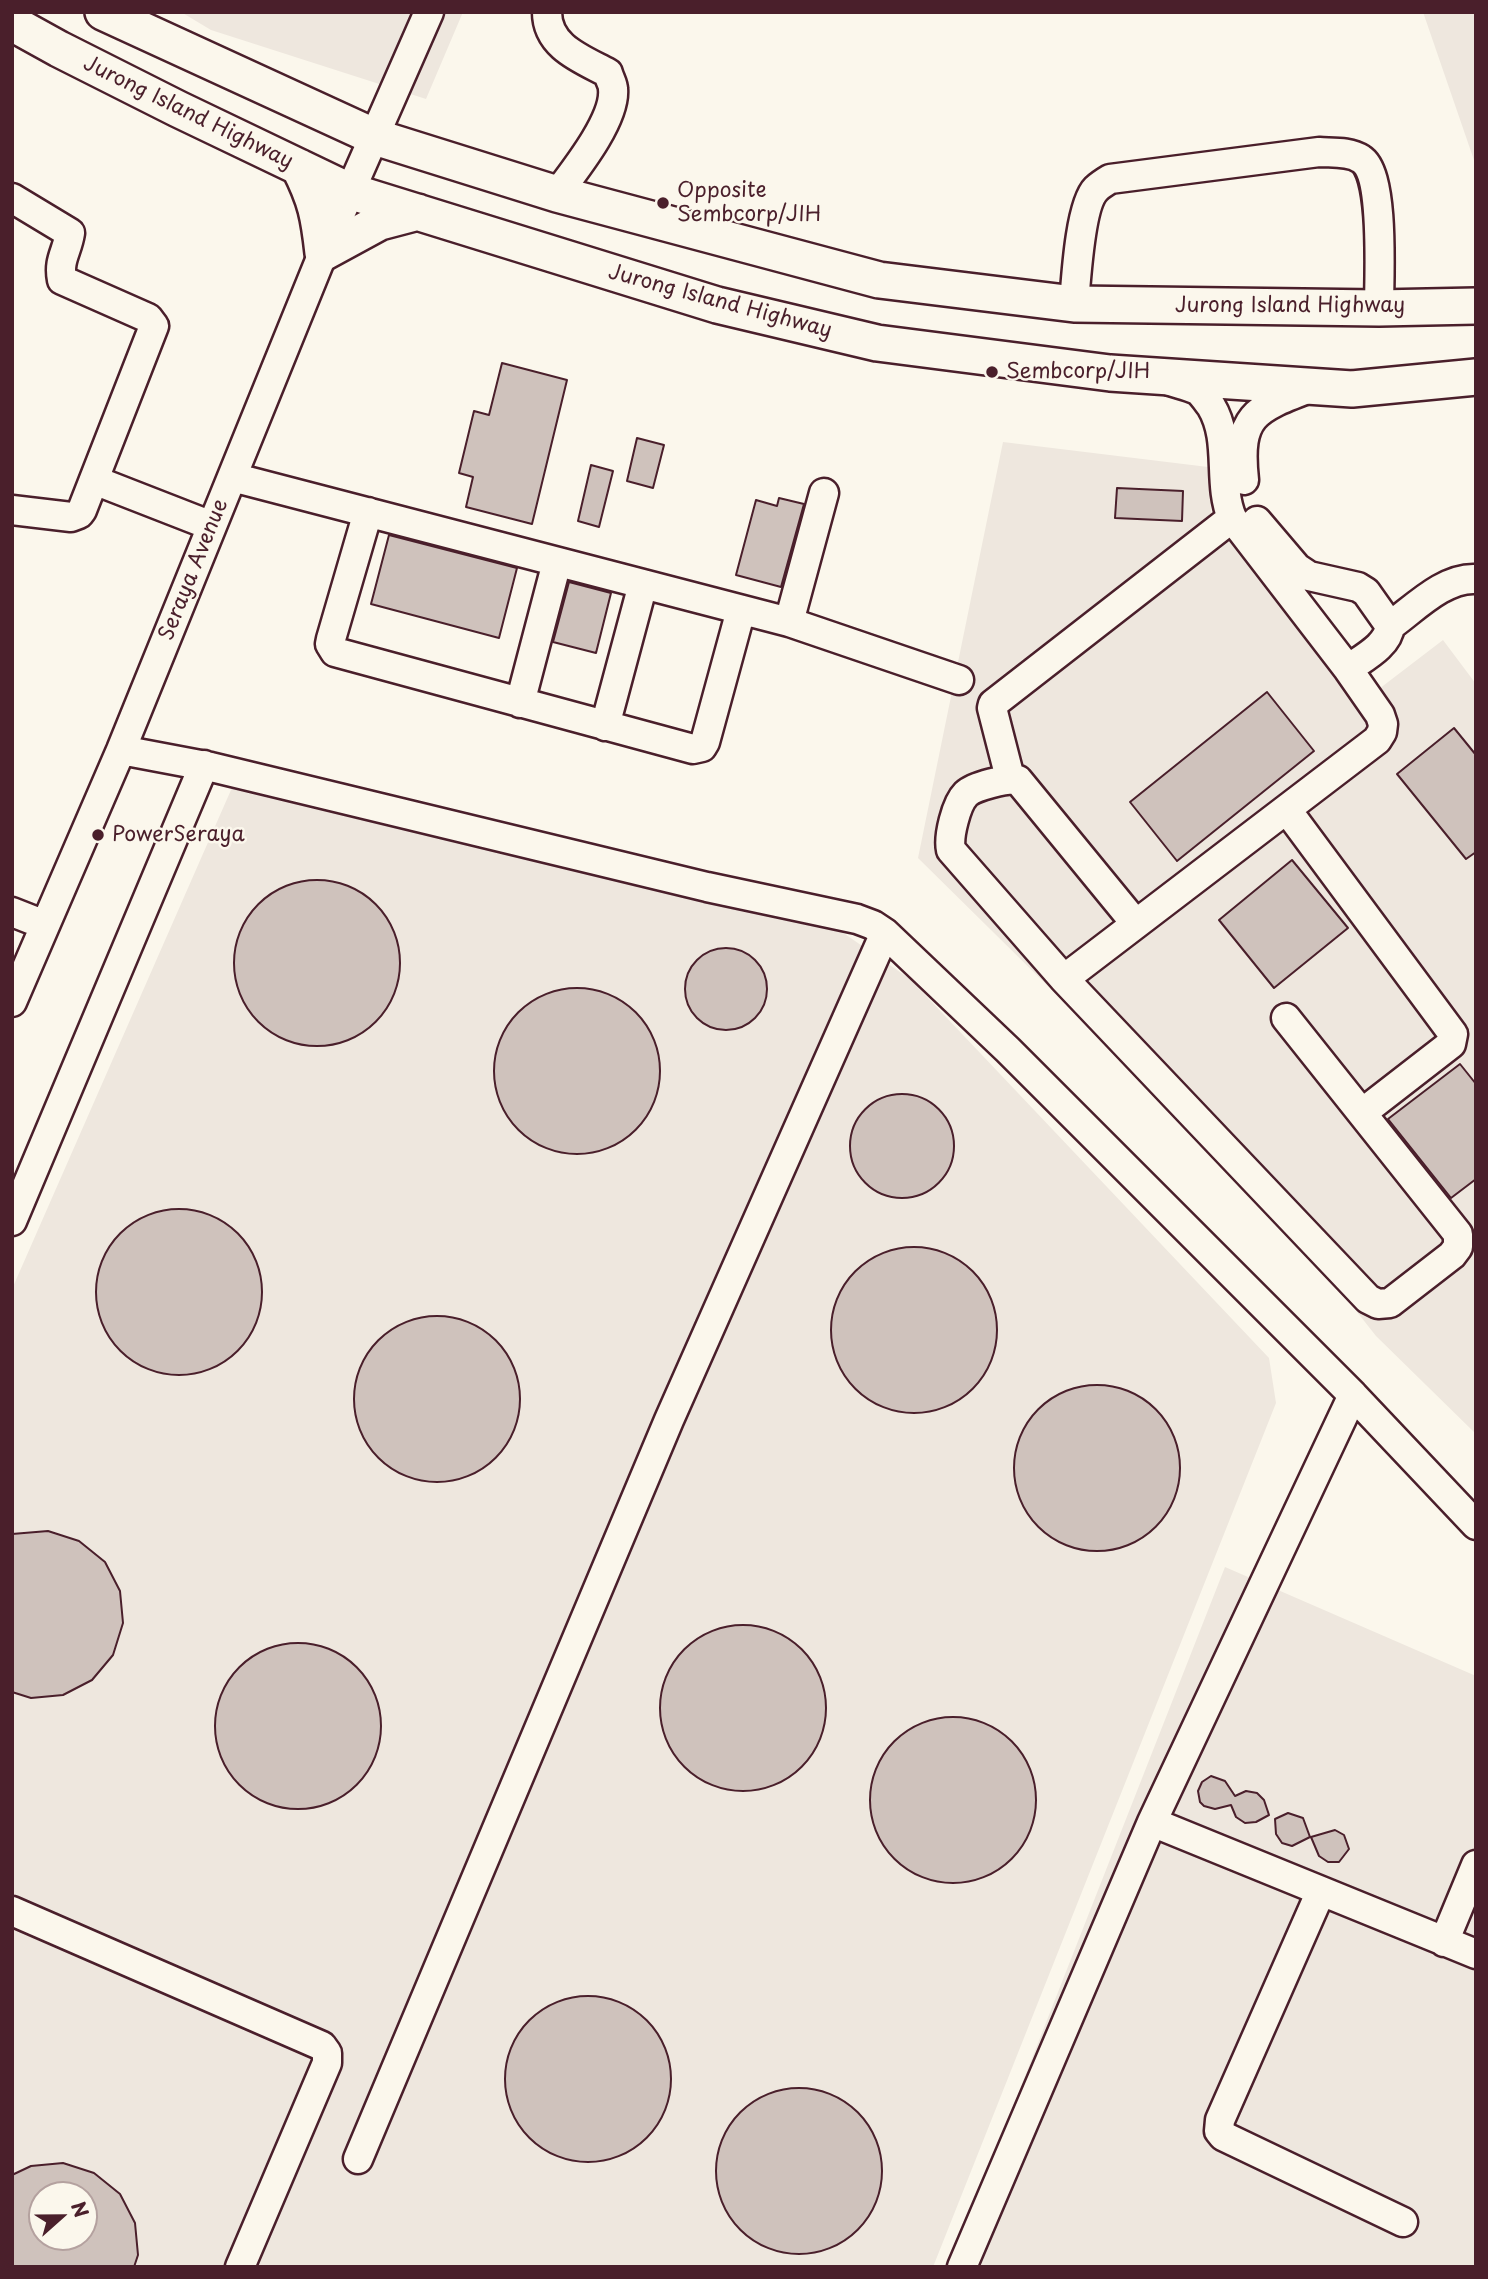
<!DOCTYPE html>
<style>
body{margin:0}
#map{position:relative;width:1488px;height:2279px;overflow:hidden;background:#fbf7ec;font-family:"Playpen Sans",sans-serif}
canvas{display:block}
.frame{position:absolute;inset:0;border:14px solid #4a1f2b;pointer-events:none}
.north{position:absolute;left:28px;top:2181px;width:70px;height:70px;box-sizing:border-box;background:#fbf7ec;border:2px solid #b4a19f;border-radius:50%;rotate:69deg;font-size:19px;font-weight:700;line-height:28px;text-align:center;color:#4a1f2b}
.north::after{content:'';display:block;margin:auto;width:24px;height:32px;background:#4a1f2b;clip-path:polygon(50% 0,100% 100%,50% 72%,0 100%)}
</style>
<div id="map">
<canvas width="1488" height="2279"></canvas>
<div class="frame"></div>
<div class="north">N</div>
</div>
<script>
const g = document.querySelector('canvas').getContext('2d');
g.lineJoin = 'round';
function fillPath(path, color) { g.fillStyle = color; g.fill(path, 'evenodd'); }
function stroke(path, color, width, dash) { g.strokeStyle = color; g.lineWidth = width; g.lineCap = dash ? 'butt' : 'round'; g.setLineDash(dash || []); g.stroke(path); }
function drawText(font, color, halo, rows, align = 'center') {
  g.font = font + ' "Playpen Sans",sans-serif'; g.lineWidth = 5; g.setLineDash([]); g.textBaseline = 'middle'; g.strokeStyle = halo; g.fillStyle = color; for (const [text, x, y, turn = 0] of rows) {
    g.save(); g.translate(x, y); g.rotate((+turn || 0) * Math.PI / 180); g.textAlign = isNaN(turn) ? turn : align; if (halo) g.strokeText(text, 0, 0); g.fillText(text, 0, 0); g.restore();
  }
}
fillPath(new Path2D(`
 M181,12H463L426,99L211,30Z
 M1423,12H1476V166Z
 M1003,442L1208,467L1211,512L1358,705L1443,640L1476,684V1434L1376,1336L1282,1217L918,858Z
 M238,774L842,932L910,979L1269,1358L1276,1403L933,2267H12V1289ZM42,2195H84V2237H42Z
 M1225,1567L1476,1676V2267H950Z`), '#eee7de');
const building = new Path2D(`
 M502,363L567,380L532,524L466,507L473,477L459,473L474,411L489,415Z
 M637,438L664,445L653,488L627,481Z
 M591,465L613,471L599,527L578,521Z
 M1117,488L1183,491L1182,521L1115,518Z
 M779,498L804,504L781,587L736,575L756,500L777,506Z
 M389,535L517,568L499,638L371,604Z
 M569,582L611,593L596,653L553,642Z
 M1267,692L1314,751L1177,861L1130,802Z
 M1454,728L1476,755V852L1466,859L1397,774Z
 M1292,860L1348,928L1274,988L1219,920Z
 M234 963a83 83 0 1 1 166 0a83 83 0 1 1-166 0Z
 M685 989a41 41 0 1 1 82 0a41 41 0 1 1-82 0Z
 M494 1071a83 83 0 1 1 166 0a83 83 0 1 1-166 0Z
 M1460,1064L1476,1084V1179L1451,1198L1388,1119Z
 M850 1146a52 52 0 1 1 104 0a52 52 0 1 1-104 0Z
 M96 1292a83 83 0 1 1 166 0a83 83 0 1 1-166 0Z
 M831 1330a83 83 0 1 1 166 0a83 83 0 1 1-166 0Z
 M354 1399a83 83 0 1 1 166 0a83 83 0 1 1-166 0Z
 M1014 1468a83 83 0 1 1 166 0a83 83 0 1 1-166 0Z
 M48,1531L79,1541L105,1562L120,1591L123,1623L113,1655L92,1680L63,1695L31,1698L12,1692V1534Z
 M660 1708a83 83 0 1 1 166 0a83 83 0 1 1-166 0Z
 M215 1726a83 83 0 1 1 166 0a83 83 0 1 1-166 0Z
 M870 1800a83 83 0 1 1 166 0a83 83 0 1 1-166 0Z
 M1211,1776L1225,1781L1235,1796L1246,1791L1257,1793L1264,1800L1269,1815L1256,1822L1245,1823L1236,1817L1231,1805L1215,1809L1204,1806L1200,1802L1198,1791L1202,1782Z
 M1288,1813L1303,1818L1310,1837L1292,1846L1282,1843L1276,1834L1275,1819Z
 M1335,1830L1344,1835L1349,1849L1339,1862H1328L1319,1856L1311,1837Z
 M505 2079a83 83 0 1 1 166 0a83 83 0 1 1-166 0Z
 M716 2171a83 83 0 1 1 166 0a83 83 0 1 1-166 0Z
 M63,2163L94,2173L120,2194L135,2223L138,2255L134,2267H12V2175L31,2166ZM42,2195H84V2237H42Z`);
fillPath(building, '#cfc2bc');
stroke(building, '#4a1f2b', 2);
const minor = new Path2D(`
 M547,12C547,47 582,59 608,73C609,78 613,84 613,89C616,119 575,170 557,194
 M12,198L70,233C67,252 58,260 62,280L148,318L154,326L82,510L79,514L71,517L12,510
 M1074,304C1076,280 1080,205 1096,189C1100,185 1105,182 1110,179L1319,152C1332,153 1349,151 1361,159C1385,174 1379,279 1379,308
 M232,477L789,622L959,680
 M94,480L212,526
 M1244,480C1237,415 1255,409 1310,388
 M368,512L331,639L330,644L335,652L693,749L702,747L705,742L741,610
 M1257,521L1297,568L1309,576L1358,587L1366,592L1390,626C1388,646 1363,658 1348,669
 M789,622L824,493
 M1390,626C1414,609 1444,577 1476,579
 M520,703L557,562
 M605,726L643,584
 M121,750L211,767L707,887L857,919L873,925L885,933L1008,1050L1353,1395L1476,1525
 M1010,778L992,708L993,704L1232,518
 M1287,810L1453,1034L1451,1044L1362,1113
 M12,912L45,925
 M1136,924L1018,780C1008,778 974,786 966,794C956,804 948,837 951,850L1064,979L1368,1299L1378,1304L1390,1303L1452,1255L1458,1247V1234L1286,1018
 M1064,979L1377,740L1382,732L1383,724L1380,715L1348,669L1232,518C1217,482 1232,441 1211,406C1207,401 1202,393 1197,390C1189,386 1179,384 1170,381
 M12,1002L121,750L323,253L429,12
 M12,1221L204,765
 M1152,1822L1476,1954
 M1321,1891L1220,2120L1219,2131L1223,2136L1403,2222
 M12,1911L322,2046L327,2053V2063L240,2267
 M1444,1942L1476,1865
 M358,2159L669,1420L885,933
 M962,2267L1152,1822L1353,1395`);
const major = new Path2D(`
 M103,12L375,137L557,194L879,280L1074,304L1379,308L1476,306
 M12,23L59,49L178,109L349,191L717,305L877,343L1110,373L1352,389L1476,377
 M299,167C316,200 319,217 323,253L380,222L418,212`);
stroke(minor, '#4a1f2b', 33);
stroke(major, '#4a1f2b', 40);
stroke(minor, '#fbf7ec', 28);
stroke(major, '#fbf7ec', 35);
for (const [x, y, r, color] of [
 [663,203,7,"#4a1f2b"],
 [992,372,7,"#4a1f2b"],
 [98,835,7,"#4a1f2b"]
]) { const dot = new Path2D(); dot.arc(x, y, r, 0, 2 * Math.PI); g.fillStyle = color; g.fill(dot); stroke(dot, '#fbf7ec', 2.5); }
drawText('21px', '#4a1f2b', '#fbf7ec', [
 ["Jurong Island Highway",188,113,26],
 ["Jurong Island Highway",720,302,15],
 ["Jurong Island Highway",1290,306],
 ["Seraya Avenue",194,570,-68]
]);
drawText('21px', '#4a1f2b', '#fbf7ec', [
 ["Opposite",677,191],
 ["Sembcorp/JIH",677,215],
 ["Sembcorp/JIH",1006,372],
 ["PowerSeraya",112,835]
], 'left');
</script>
